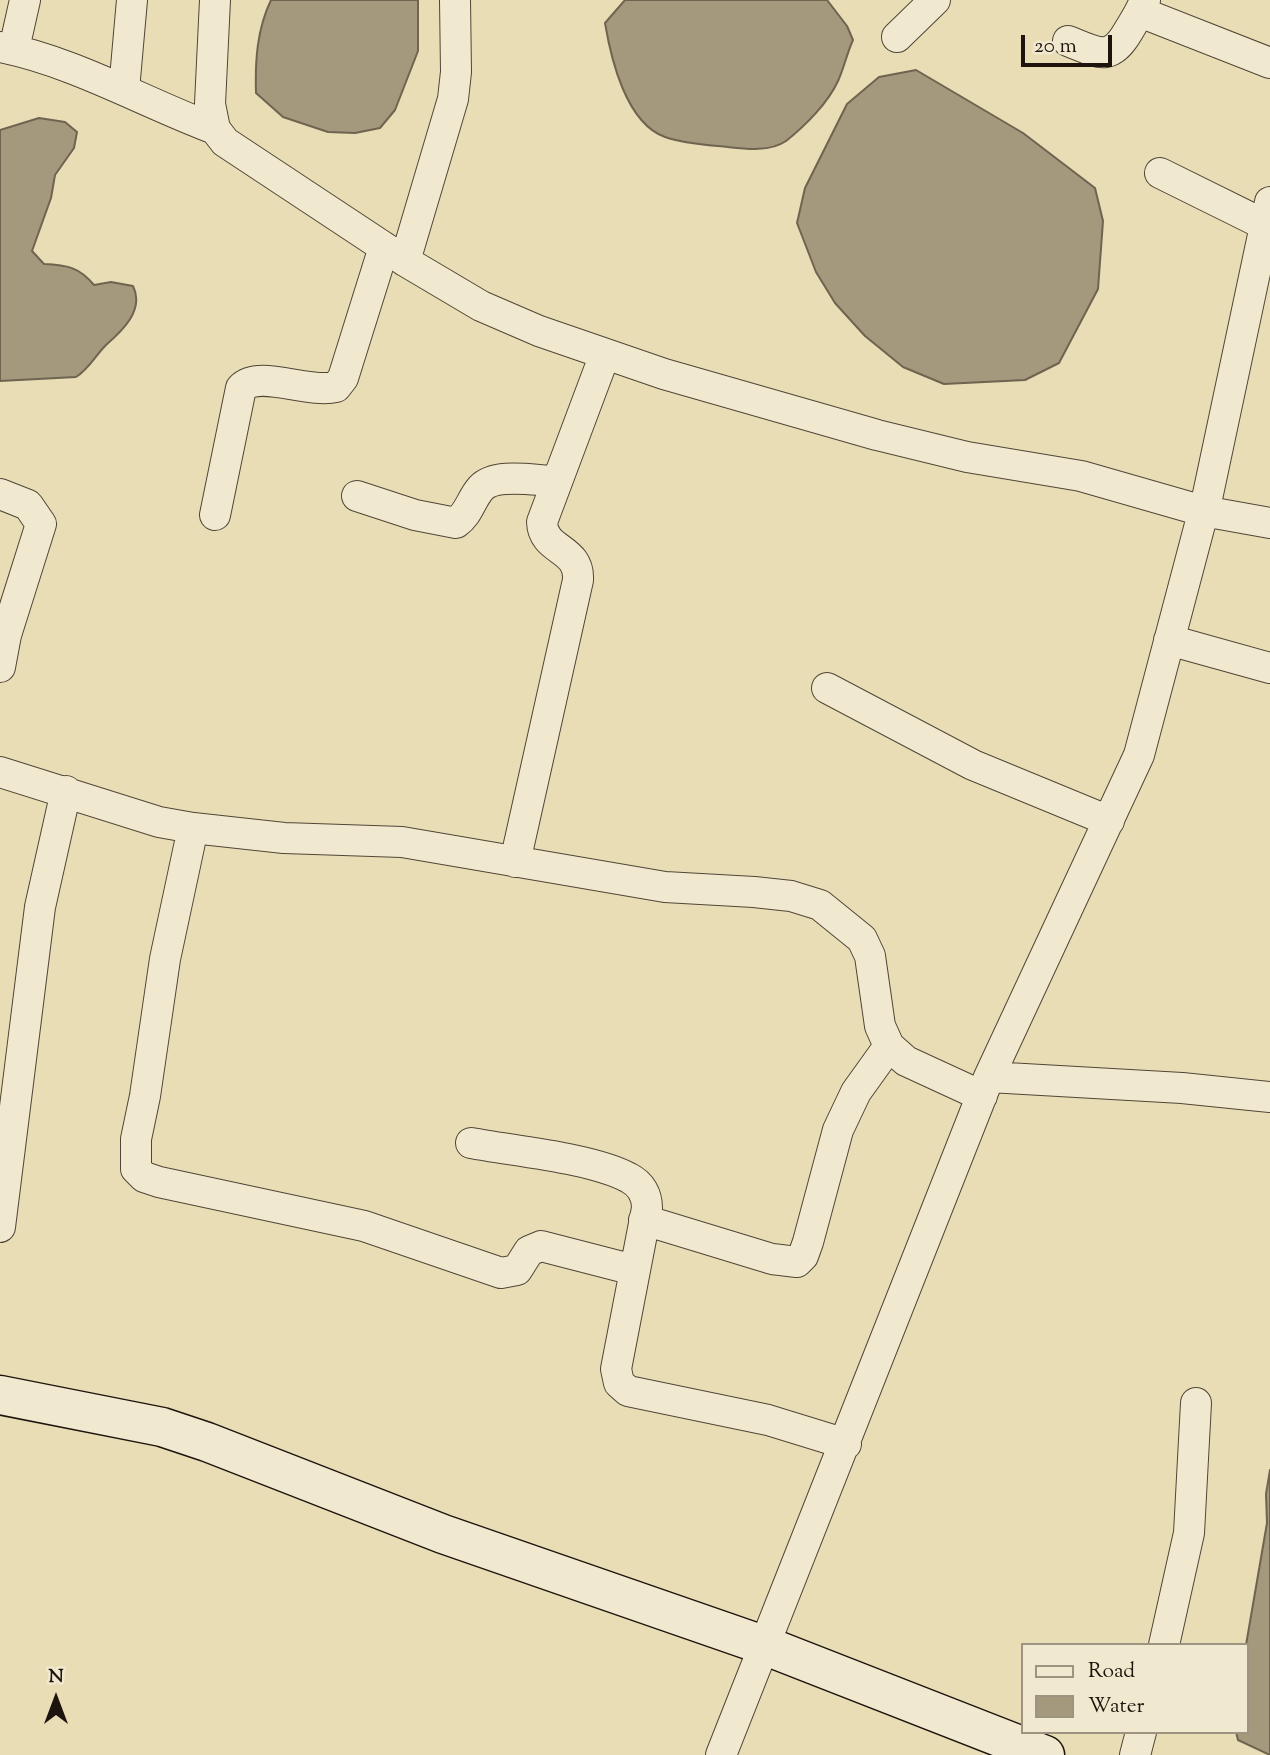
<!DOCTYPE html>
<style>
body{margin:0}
#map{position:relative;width:1270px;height:1755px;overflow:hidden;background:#e9ddb5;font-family:"Sorts Mill Goudy",serif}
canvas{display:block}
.legend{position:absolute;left:1021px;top:1643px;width:228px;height:91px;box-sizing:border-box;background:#f1e9cf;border:2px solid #9c9481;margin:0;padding:9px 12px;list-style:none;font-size:21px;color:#1d140d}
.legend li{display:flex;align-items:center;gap:14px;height:35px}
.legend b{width:35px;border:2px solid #9c9481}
.north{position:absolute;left:21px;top:1664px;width:70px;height:70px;-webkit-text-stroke:5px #f1e9cf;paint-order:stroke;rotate:0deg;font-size:19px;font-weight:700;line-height:28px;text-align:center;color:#1d140d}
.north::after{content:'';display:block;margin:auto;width:24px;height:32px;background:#1d140d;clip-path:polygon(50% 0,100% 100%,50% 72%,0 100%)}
.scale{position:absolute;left:1021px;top:35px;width:91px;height:32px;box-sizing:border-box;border:4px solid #1d140d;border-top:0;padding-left:9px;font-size:21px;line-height:24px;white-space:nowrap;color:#1d140d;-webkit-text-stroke:5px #f1e9cf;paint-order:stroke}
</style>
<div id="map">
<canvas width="1270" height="1755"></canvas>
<ul class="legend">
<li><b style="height:9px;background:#f1e9cf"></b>Road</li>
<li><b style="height:19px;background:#a4997c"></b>Water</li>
</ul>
<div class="north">N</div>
<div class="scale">20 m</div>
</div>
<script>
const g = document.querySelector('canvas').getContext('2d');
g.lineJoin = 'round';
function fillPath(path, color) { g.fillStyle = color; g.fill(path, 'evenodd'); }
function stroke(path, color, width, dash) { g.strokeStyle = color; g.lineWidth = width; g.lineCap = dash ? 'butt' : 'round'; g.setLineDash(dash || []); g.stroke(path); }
const water = new Path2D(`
 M271,0H418V51L395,110L380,128L355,133L328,132L283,117L256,93C255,61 257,29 271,0Z
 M625,0H827L847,26L853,40C847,53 844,68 838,81C828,103 805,126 786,141C770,152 746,149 728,147C708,145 685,144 665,137C626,123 611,59 605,23Z
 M916,70L1023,133L1095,188L1103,221L1098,289L1059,363L1025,380L944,384L903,367L865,336L835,303L816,272L797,223L805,188L847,104L879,77Z
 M39,118L65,122L77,132L74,148L55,175L51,198L32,251L44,264C67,265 79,267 94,285L111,282L133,286C145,310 122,331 106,345C95,356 89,369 76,377L0,381V130Z
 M1270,1470V1755L1238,1740L1236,1732H1247L1246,1645L1267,1523L1266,1494Z`);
fillPath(water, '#a4997c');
stroke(water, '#6e6450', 2);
const street = new Path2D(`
 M215,0L210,104L215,129L225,142L405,261L481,306L539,331L664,374L877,435L967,457L1081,476L1203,511L1270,523
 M1140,12L1270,63
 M897,37L935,0
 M1068,41C1099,53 1110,63 1129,30C1135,20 1141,11 1145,0
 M0,47C75,62 143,102 215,129
 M14,49L25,0
 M124,90L132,0
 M1160,173L1265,225
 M405,261L453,99L456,72L455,0
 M0,494L28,505L41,524L6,635L0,667
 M357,496L415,515L456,523C469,514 471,499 481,488C496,472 536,481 556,481
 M215,515L241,388C259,369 308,394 336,387L343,378L384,247
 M1169,640L1270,668
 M827,688L973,765L1109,821
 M0,772L159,822L193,828L284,838L402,842L665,887L754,892L791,896L820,905L862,939L870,956L880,1026L889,1046L906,1061L982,1096
 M193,828L165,959L145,1096L136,1139V1169L144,1177L159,1182L364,1226L501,1273L517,1270L529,1251L541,1246L634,1270
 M515,862L578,580C580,547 543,552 542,522L605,354
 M989,1077L1182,1088L1270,1097
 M471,1143C513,1151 593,1158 629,1178C641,1184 647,1195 647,1208L616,1369L619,1383L628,1391L768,1420L846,1444
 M644,1220L772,1259L797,1262L803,1256L808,1242L838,1130L856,1092L889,1046
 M0,1227L40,907L66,791
 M1164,1645L1189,1533L1196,1403
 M721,1755L989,1077L1139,755L1208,494L1270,202
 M1135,1755L1141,1732`);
const secondary = new Path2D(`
 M0,1395L162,1427L207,1442L443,1534L766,1646L1045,1755`);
stroke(street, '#504637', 32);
stroke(secondary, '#1d140d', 41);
stroke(street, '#f1e9cf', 30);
stroke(secondary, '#f1e9cf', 38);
</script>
